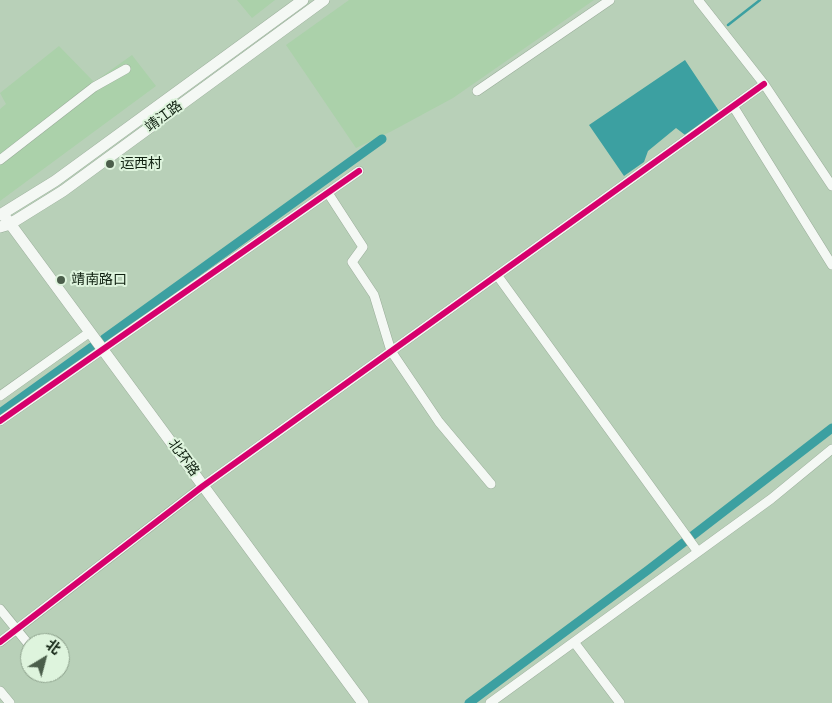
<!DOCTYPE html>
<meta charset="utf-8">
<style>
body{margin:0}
#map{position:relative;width:832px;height:703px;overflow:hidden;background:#b8d0b8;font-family:"DejaVu Sans","Noto Sans SC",sans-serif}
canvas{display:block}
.north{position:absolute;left:20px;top:633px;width:50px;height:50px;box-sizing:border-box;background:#def4dd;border:1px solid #8ca08b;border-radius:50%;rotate:37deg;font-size:14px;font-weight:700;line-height:20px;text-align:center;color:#102111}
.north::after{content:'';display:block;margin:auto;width:18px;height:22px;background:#4b5e4b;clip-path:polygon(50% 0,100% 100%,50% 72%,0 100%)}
</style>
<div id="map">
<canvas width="832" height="703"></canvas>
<div class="north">北</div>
</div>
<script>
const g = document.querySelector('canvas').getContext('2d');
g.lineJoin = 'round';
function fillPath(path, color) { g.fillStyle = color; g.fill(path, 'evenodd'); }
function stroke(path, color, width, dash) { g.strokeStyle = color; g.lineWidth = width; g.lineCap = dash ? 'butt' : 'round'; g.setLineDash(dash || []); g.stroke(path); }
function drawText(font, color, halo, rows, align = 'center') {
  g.font = font + ' "DejaVu Sans","Noto Sans SC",sans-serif'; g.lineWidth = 4; g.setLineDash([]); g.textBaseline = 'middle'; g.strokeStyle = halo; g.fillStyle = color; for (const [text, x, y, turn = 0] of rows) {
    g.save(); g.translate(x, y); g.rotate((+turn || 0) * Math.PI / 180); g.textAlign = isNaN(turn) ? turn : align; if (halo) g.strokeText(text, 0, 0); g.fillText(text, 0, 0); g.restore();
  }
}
fillPath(new Path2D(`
 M237,0H275L252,18Z
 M349,0H594L453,98L392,131L356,148L286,45Z
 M59,46L94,82L132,55L156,86L0,201V109L6,104L0,93Z`), '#abd1aa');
fillPath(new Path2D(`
 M685,60L721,114L689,138L676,128L648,151L644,162L624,176L589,125Z`), '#3ca0a1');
stroke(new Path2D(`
 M728,25L760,0`), '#3ca0a1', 2.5);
stroke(new Path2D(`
 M104,339L382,139
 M0,413L92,347
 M469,703L648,570L832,428`), '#3ca0a1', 9);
const minor = new Path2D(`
 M698,0L764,84L832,186
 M477,91L610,0
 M733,106L832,265
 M0,160L94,87L126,69
 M328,193L363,247L352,262L374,295L391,351L439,422L491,484
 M497,275L698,552
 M0,396L90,332
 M0,421L359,171
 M0,609L30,646
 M0,642L203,486L764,84
 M574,642L620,703
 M0,691L10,703
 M490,703L771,499L832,449`);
const major = new Path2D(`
 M3,214L363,703
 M0,215L55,181L303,0
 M0,227L10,224L63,191L324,0`);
stroke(minor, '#99ac99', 10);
stroke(major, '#99ac99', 12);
stroke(minor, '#f4f8f4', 9);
stroke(major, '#f4f8f4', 11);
stroke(new Path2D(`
 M0,421L359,171
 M0,642L203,486L764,84`), '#d6006c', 6);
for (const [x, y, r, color] of [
 [110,164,5,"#4b5e4b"],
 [61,280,5,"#4b5e4b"]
]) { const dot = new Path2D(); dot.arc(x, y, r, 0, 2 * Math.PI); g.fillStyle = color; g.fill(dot); stroke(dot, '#def4dd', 2); }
drawText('14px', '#102111', '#def4dd', [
 ["靖江路",164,117,-36],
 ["北环路",183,458,54]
]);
drawText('14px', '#102111', '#def4dd', [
 ["运西村",120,164],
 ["靖南路口",71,280]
], 'left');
</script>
